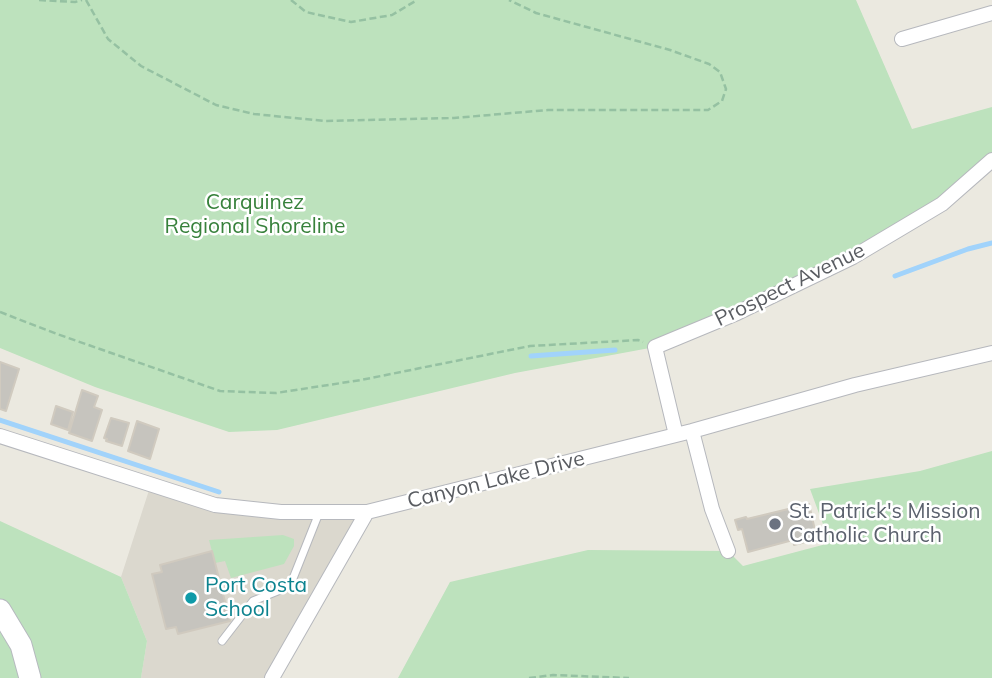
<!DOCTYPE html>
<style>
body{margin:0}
canvas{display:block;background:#ebe9e0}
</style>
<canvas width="992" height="678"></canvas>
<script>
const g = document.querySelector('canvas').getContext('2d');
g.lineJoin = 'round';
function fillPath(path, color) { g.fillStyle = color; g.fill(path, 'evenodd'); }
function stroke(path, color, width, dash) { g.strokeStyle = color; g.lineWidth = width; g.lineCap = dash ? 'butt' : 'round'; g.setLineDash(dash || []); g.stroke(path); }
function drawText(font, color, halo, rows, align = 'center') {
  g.font = font + ' Mulish,sans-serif'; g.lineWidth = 5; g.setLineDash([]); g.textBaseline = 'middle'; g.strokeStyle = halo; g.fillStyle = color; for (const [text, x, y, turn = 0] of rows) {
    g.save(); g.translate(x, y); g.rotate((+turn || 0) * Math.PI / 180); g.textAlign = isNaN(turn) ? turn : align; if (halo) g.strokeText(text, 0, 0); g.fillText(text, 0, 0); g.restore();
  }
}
fillPath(new Path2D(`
 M151,484L215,505L367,512L272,678H141L147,641L121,577Z`), '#dbd8ce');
fillPath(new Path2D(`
 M0,0H856L912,129L992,107V160L942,204L853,257L655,347L515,373L277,430L229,432L95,387L0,348Z
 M992,451V678H398L450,582L588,550L728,551L743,566L830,543L810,489L920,471Z
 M0,521L121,577L147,641L141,678H0Z
 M283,535L294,539V546L284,564L231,578L225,561L215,563L209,540Z`), '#bde2bd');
stroke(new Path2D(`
 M895,276L968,249L992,243
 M531,356L615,350
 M0,420L219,492`), '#a1d3fb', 5);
const building = new Path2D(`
 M0,362L19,369L6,411L0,409Z
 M82,390L98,396L94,407L102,410L92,441L69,433Z
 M56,406L73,412L68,430L51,424Z
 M111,418L129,423L122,446L106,441L107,439L104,438Z
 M137,421L159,429L150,459L128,451Z
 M809,504L817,539L794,545L793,540L748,552L742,529L738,530L735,520L746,517L747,519Z
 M212,551L230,621L178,634L176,627L166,629L152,574L162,572L160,565Z`);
fillPath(building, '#c6c4be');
stroke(building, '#d0cabf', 2);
const lane = new Path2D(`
 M222,641L253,601L290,586L319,513`);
const street = new Path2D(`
 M902,39L992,13
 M692,431L712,509L728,551
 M676,435L655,347L737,313L853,257L942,204L992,160
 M0,436L215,505L281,512H367L692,431L855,385L992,353
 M272,678L367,512`);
const secondary = new Path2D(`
 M0,610L21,645L30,678`);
stroke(lane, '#b6b8bd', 9);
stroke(street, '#b6b8bd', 16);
stroke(secondary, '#b6b9bf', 23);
stroke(new Path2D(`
 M39,0L75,2L82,0
 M86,0L108,39L141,66L216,105L254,114L325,121L454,118L548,110H708L722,101L726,89L720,72L709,64L670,50L536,13L509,0
 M291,0L306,12L351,22L392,15L417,0
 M0,312L57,334L220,391L276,393L361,380L530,346L638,340L643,342
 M529,678L553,675L629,678`), '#95c1a2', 2.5, [7, 3.5]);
stroke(lane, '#fff', 7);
stroke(street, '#fff', 14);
stroke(secondary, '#fff', 21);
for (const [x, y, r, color] of [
 [775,524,7,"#6b7280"],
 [191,598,7,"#0f9aa8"]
]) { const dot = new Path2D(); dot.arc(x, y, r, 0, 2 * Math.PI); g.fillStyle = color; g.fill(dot); stroke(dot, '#fff', 2.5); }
drawText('21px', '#37813b', '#fff', [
 ["Carquinez",255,203],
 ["Regional Shoreline",255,227]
]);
drawText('21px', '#595c61', '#fff', [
 ["Prospect Avenue",790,285,-26],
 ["Canyon Lake Drive",496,480,-14]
]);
drawText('21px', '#5b616d', '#fff', [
 ["St. Patrick's Mission",789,512],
 ["Catholic Church",789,536]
], 'left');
drawText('21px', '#0d838f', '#fff', [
 ["Port Costa",205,586],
 ["School",205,610]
], 'left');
</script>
